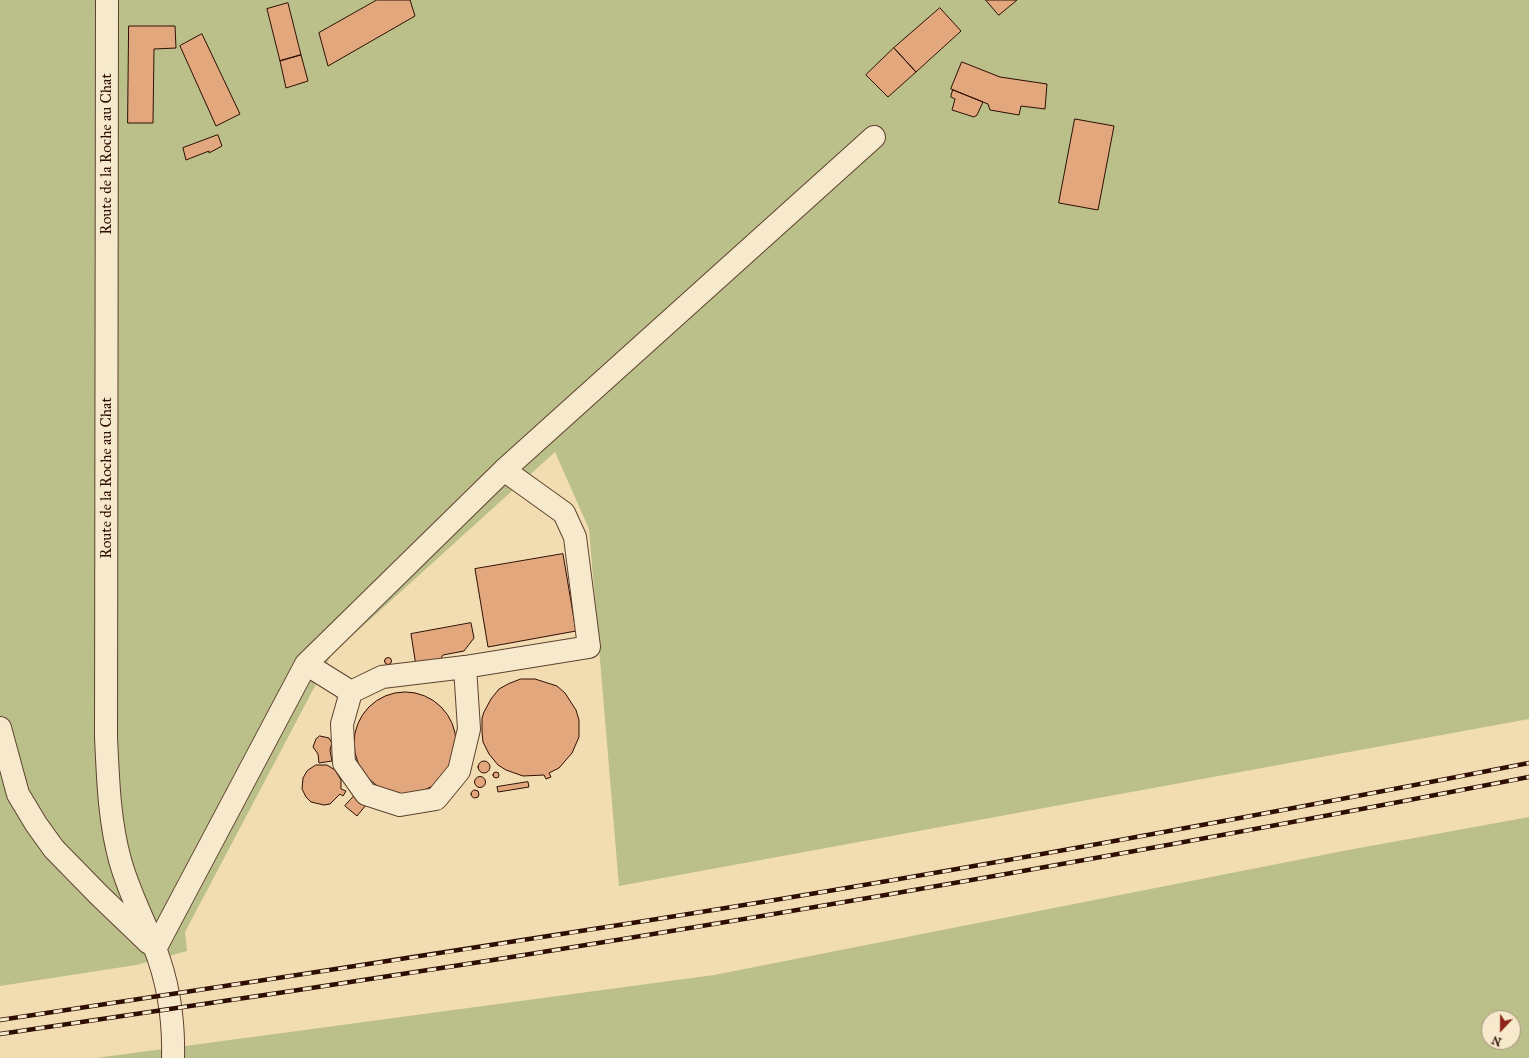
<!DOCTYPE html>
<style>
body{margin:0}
#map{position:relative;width:1529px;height:1058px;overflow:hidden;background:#f1ddb1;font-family:"IM FELL Great Primer",serif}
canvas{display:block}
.north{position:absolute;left:1481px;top:1010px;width:40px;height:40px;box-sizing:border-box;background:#f6e9cc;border:1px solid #a6917c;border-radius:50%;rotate:202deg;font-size:11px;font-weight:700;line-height:16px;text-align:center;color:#2e0e03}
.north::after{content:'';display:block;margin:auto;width:14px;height:18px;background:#8f2418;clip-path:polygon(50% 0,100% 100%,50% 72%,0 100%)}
</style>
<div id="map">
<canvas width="1529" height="1058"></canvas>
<div class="north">N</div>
</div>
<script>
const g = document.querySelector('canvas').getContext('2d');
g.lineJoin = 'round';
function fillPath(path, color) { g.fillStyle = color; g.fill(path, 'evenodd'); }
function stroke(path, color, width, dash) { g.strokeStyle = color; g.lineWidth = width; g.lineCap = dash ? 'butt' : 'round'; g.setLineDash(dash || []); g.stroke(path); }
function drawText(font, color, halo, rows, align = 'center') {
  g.font = font + ' "IM FELL Great Primer",serif'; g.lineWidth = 3.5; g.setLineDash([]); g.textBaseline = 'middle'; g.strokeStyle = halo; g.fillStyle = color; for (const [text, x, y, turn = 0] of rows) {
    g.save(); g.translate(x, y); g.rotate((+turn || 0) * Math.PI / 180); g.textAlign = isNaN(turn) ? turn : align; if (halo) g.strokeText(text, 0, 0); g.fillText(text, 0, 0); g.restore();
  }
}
fillPath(new Path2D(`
 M0,0H1529V719L619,886L589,529L555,452L332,654L185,932L187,951L136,965L0,986Z
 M1529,817V1058H96L714,975L1343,851ZM1489,1018H1513V1042H1489Z`), '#bbc08b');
const building = new Path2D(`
 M377,0H410L415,16L328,66L319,33Z
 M986,0H1017L999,15Z
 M288,3L301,55L280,61L267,9Z
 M940,8L961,31L916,72L894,48Z
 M129,26H175L176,48L154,49L153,123H128Z
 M202,34L240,114L216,126L180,46Z
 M894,48L916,72L888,97L866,75Z
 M301,55L308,81L286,88L280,61Z
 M962,62L1000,77L1047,84L1045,109L1021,106L1019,115L990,110L988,104L951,89Z
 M953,90L983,102L977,115L974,117L952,110L955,99L951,97Z
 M1075,119L1114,126L1098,210L1059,203Z
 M218,135L222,146L209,153V151L186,160L183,148Z
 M563,554L576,631L488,647L475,569Z
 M471,623L474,638L464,651L443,655L438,663L416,666L411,634Z
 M384.5 661a3.5 3.5 0 1 1 7 0a3.5 3.5 0 1 1-7 0Z
 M521,679H535L557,686L565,693L576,710L579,720V737L572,753L559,768L549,773L551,777L546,779L544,775L523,776L506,770L498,765L489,754L483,742L482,732V718L484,712L491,699L499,689L508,684Z
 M354 743a51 51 0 1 1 102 0a51 51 0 1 1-102 0Z
 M320,736L329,738L332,743L330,750L332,761L319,763L318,754L313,747L316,739Z
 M478 767a6 6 0 1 1 12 0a6 6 0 1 1-12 0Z
 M316,765H327L335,770L341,780V789L346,791L343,796L340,794L330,804L324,805L311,802L306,797L302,789L303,778L307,771Z
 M493 775a3 3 0 1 1 6 0a3 3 0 1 1-6 0Z
 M474.5 782a5.5 5.5 0 1 1 11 0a5.5 5.5 0 1 1-11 0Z
 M528,782L529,787L498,792L497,787Z
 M471 794a4 4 0 1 1 8 0a4 4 0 1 1-8 0Z
 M355,795L366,805L357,816L345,806Z`);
fillPath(building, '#e2a77d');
stroke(building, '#2e0e03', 1);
const minor = new Path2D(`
 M107,0L106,737C108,778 109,820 120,860C128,890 143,919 155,948C168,982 174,1022 173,1058
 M306,664L351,692L382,677L465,667L589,647L575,537L564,513L504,470
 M351,692L342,724L344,763L366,794L400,805L436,799L459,771L469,729L465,667
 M0,728L18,794L36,824L54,849L99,895L149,943
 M155,949L306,664L504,470L874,137`);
stroke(minor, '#5f422e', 24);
stroke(minor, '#f6e9cc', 22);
const rail = new Path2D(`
 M0,1020C211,988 421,957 632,923C932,876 1231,821 1529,763
 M0,1034C164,1010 329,986 493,960C839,905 1185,844 1529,777`);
stroke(rail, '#2e0e03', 4.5);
stroke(rail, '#f6e9cc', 3, [9]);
drawText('15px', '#2e0e03', '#f6e9cc', [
 ["Route de la Roche au Chat",107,154,-90],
 ["Route de la Roche au Chat",107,478,-90]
]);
</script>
